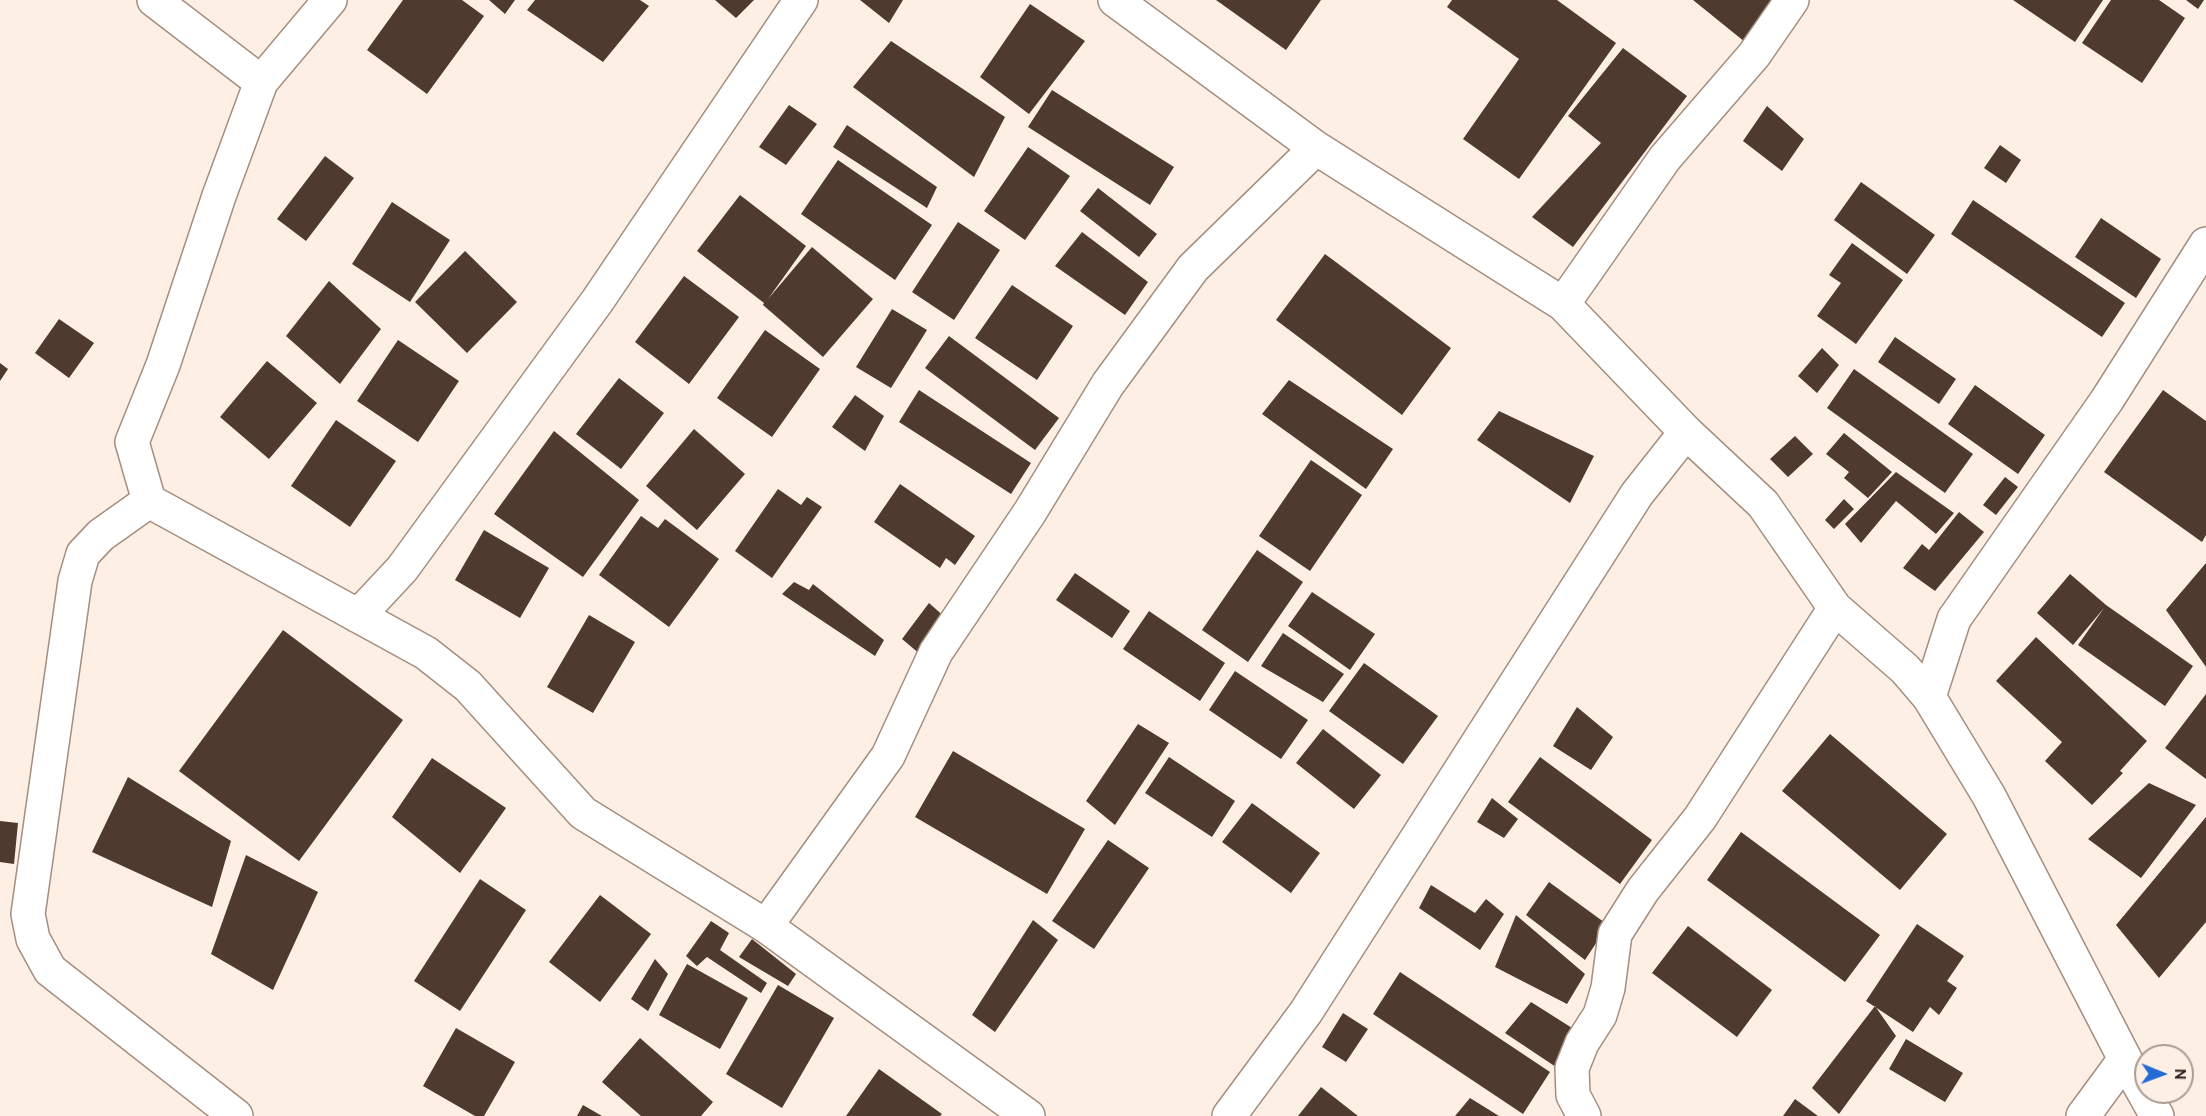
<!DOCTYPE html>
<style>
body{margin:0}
#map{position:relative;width:2206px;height:1116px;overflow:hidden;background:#feefe5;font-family:Cabin,sans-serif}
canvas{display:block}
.north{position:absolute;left:2134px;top:1044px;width:60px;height:60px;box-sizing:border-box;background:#feefe5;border:2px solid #a99c94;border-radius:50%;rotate:91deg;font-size:16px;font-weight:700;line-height:24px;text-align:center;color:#29201b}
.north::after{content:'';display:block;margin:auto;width:21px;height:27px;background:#246bd6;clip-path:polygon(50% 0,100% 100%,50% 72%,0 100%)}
</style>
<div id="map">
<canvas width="2206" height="1116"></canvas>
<div class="north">N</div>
</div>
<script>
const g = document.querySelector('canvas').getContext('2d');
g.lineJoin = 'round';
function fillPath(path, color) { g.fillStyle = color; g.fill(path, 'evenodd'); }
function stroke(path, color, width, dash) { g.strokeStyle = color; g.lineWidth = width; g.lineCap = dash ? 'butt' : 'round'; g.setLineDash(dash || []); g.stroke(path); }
fillPath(new Path2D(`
 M403,0H462L484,16L427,94L367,50Z
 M489,0H515L505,14Z
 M535,0H640L649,6L603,62L527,10Z
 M715,0H754L736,18Z
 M860,0H903L889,23Z
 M1216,0H1321L1286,50Z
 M1452,0H1557L1616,43L1519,179L1463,139L1519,59L1447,7Z
 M1693,0H1771L1745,42Z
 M2013,0H2103L2075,42Z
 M2111,0H2159L2185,18L2142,83L2082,43Z
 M2186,0H2204L2198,9Z
 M1030,4L1085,41L1029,114L980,77Z
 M891,41L1005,117L974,177L853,87Z
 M1623,48L1687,96L1573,247L1532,217L1601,143L1568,116Z
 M1052,90L1174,167L1150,205L1028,127Z
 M789,105L817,124L786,165L759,147Z
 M1767,106L1804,139L1782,171L1743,141Z
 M847,125L937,187L927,208L833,147Z
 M2000,145L2021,160L2006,183L1984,168Z
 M1028,147L1070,176L1025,240L984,211Z
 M325,156L354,178L306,241L277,219Z
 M838,160L932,225L895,280L801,214Z
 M1861,182L1935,235L1907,274L1834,220Z
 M1098,188L1157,234L1139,257L1080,211Z
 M740,195L806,246L768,299L812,247L873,299L823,357L763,305L764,303L697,251Z
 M1973,200L2125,303L2102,337L1951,234Z
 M392,202L450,240L410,302L352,264Z
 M2101,218L2161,259L2136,298L2075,257Z
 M958,222L1000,250L954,320L912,292Z
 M1082,232L1148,282L1125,315L1055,266Z
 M1852,243L1903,280L1856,344L1817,316L1841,283L1829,275Z
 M465,251L517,302L467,353L415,302Z
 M1325,254L1451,348L1402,415L1276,320Z
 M684,276L739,317L689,384L635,342Z
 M329,281L381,329L340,384L286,336Z
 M1012,285L1073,326L1037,380L975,338Z
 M892,309L927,330L891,388L856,367Z
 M59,319L94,343L69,378L35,353Z
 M765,330L820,369L772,437L717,398Z
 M949,336L1059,418L1035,450L925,368Z
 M1895,337L1956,379L1939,404L1878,362Z
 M398,340L459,381L418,442L357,401Z
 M1822,348L1839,365L1817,393L1798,376Z
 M267,361L317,403L269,459L220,417Z
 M0,363L8,369L0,381Z
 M1854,369L1973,454L1945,493L1827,408Z
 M619,378L664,413L621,469L576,434Z
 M1289,380L1393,449L1366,489L1262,414Z
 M1975,385L2045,435L2018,474L1948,424Z
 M919,390L1031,463L1011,494L899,422Z
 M2163,390L2206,421V535L2202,542L2104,472Z
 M855,395L884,416L865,451L832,427Z
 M1499,411L1594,456L1570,503L1477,440Z
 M336,420L396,461L350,527L291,486Z
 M694,429L745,474L697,530L646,486Z
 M554,431L639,500L583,577L494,514Z
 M1844,433L1892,472L1868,498L1844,478L1849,472L1826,454Z
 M1795,436L1813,454L1788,477L1770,459Z
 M1311,460L1362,495L1310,571L1259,536Z
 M1896,472L1954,513L1936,534L1896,501L1861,543L1845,524Z
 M2005,477L2018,487L1996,515L1983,505Z
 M900,484L975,536L955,565L946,558L940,568L874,522Z
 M778,489L801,505L807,497L822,507L772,578L735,551Z
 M1844,499L1854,509L1834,529L1825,520Z
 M1959,512L1984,532L1935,591L1903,568L1922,544L1929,550Z
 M641,516L658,528L665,519L719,559L669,627L599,575Z
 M484,530L549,568L520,618L455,580Z
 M1257,550L1303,582L1248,662L1202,630Z
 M2206,563V667L2166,610Z
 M1075,573L1130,611L1112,638L1056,600Z
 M2070,574L2106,605L2193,666L2165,706L2078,645L2104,608L2073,645L2037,613Z
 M794,582L809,590L813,584L884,640L875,656L782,594Z
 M1312,592L1375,634L1350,670L1288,626Z
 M929,603L947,619L921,655L902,639Z
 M1149,611L1225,663L1200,701L1123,649Z
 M589,615L635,642L593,713L547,687Z
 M283,630L403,720L299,861L179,771Z
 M1283,633L1344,674L1323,702L1261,666Z
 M2036,637L2147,741L2120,771L2123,773L2092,805L2045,761L2062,742L1996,681Z
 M1364,663L1438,716L1403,764L1329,711Z
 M1235,671L1308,720L1281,759L1209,710Z
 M2206,694V779L2165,748Z
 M1577,707L1613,737L1591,770L1553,746Z
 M1138,724L1169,743L1115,825L1086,801Z
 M1323,729L1381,775L1354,809L1296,763Z
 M1830,734L1947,834L1900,890L1782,791Z
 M953,751L1085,829L1047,894L915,817Z
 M1169,757L1235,801L1212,837L1145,793Z
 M1540,757L1652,840L1620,884L1508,802Z
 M432,758L506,808L460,873L392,817Z
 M128,777L231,841L212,907L92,852Z
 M2149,783L2196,805L2141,878L2088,839Z
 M1492,798L1518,819L1504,838L1477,822Z
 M1252,803L1320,853L1291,893L1222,842Z
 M2206,817V922L2159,978L2116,925Z
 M0,821L18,823L14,864L0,862Z
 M1741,832L1880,935L1845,982L1707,880Z
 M1108,840L1149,868L1094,949L1052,921Z
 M246,855L318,892L273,990L211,954Z
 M480,879L526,910L460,1011L414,981Z
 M1549,882L1608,925L1585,960L1526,915Z
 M1431,885L1475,913L1486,899L1504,914L1480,950L1419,908Z
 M600,895L651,934L600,1002L549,962Z
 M1516,915L1585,974L1567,1004L1495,967Z
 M1033,920L1058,940L995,1032L972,1015Z
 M711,921L729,933L720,950L767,983L761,993L707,957L697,966L686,956Z
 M1917,924L1964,956L1947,981L1957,988L1939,1015L1930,1007L1913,1032L1866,1001Z
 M1688,926L1772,990L1737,1037L1652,973Z
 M752,939L796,974L788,986L739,957Z
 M655,959L668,974L648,1011L631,999Z
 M687,964L748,998L720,1049L659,1015Z
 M1400,972L1550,1072L1523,1114L1373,1014Z
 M778,985L834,1018L782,1108L726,1074Z
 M1531,1002L1580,1033L1559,1069L1505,1033Z
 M1875,1006L1896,1036L1839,1114L1812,1088Z
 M1343,1013L1368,1029L1346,1062L1322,1047Z
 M456,1028L515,1062L484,1116H475L423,1086Z
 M640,1038L713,1102L701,1116H641L602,1082Z
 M1906,1039L1963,1073L1945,1102L1889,1069Z
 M879,1069L942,1114L940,1116H846Z
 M1321,1087L1358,1116H1298Z
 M1470,1098L1499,1116H1455Z
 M1795,1099L1818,1116H1783Z
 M583,1105L602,1116H577Z`), '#4e3a2e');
const minor = new Path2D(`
 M154,0L261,82
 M330,0L261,82L219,196L163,365L132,442L149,501L426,653L468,686L583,813L766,926L1028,1116
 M1115,0L1316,148L1563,304L1686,432L1763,504L1835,608L1905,669L1929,697L1989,796L2125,1059L2157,1116
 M1563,304L1665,158L1754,55L1792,0
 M149,501L101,535L83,554L75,581L28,914L33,939L50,970L236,1116
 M358,616L402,569L598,300L801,0
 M1929,697L1954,619L2107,400L2206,244
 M766,926L888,756L936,652L1030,512L1108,384L1193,268L1316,148
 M1229,1116L1306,1012L1637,494L1686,432
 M1584,1116L1573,1095L1572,1068L1582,1043L1600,1015L1608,988L1615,934L1643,890L1700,818L1835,608
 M2083,1116L2125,1059`);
stroke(minor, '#a48e7f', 36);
stroke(minor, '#fff', 33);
</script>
